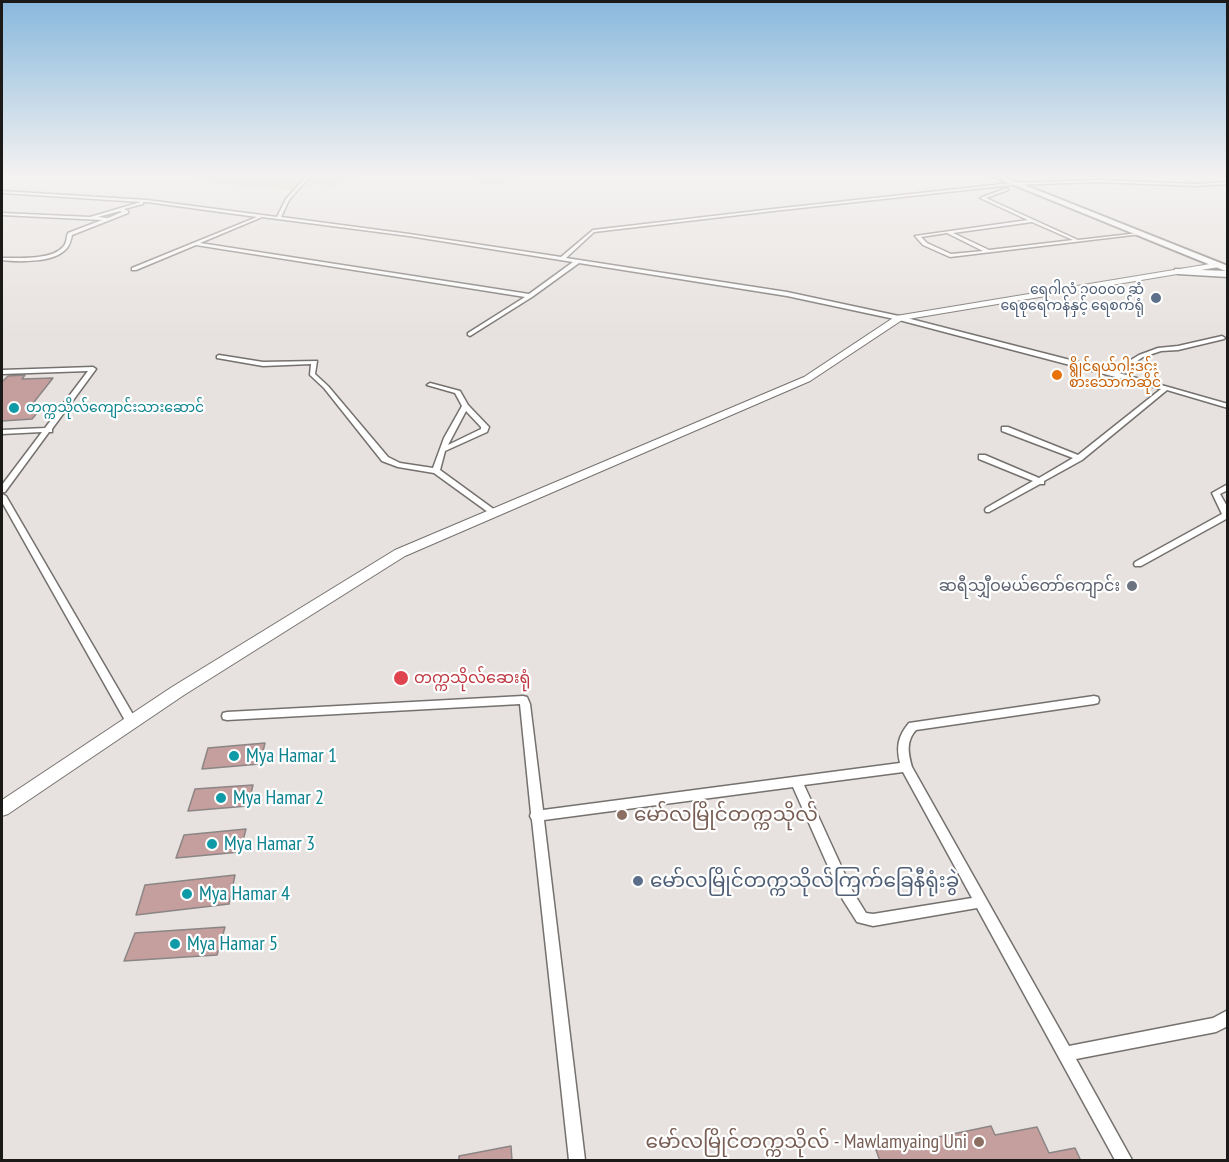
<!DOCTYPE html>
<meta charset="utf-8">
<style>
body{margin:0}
#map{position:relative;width:1229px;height:1162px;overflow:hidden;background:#e7e2df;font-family:"PT Sans Narrow",sans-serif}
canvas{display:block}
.frame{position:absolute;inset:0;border:3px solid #1c1a19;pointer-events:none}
</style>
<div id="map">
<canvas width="1229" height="1162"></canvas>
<div class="frame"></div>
</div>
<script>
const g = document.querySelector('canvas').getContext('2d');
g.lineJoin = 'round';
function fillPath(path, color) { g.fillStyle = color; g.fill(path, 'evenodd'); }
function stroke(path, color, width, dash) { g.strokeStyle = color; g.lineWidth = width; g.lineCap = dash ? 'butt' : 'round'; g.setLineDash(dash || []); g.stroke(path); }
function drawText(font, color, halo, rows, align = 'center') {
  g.font = font + ' "PT Sans Narrow","Noto Sans Myanmar",sans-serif'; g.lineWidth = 4.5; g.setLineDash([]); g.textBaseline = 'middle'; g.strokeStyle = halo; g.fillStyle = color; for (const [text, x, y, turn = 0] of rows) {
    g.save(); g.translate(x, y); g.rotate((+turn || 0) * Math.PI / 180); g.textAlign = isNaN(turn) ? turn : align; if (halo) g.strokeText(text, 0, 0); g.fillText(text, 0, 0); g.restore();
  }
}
fillPath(new Path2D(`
 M193,174H460L356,176L335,187L312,185L290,190L206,183Z
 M470,174H519L508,184H478Z`), '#c1d7bd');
const building = new Path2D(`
 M25,375L22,379L53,378L27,411L40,410L32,419L2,421V382L8,376Z
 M265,743L260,764L202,769L208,748Z
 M253,785L248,806L188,811L195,789Z
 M246,829L240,852L176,858L184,835Z
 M235,875L229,904L136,915L145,885Z
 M225,927L217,955L124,961L135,933Z
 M991,1126L995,1135L1037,1127L1049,1153L1075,1148L1081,1161H880L876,1150Z
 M511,1146L512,1161H459V1156Z`);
fillPath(building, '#c59f9d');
stroke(building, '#8b8585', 1.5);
const minor = new Path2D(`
 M308,174H312L289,200L281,217L409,234L561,257L593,230L773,209L1012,183L1097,180L1196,184L1228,182V184L1196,186L1097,182L1012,185L773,211L594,232L566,258L787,292L899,316L1113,371L1139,355L1158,348L1178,346L1222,336L1225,338L1224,339L1178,350L1161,351L1143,357L1119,373L1228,404V408L1167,390L1082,460L1044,481V484H1040L989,512H986L985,510L986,508L1033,481L979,459V455H985L1039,478L1073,458L1002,431V427H1008L1078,455L1161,389L899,320L787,296L579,263L532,297L470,336L468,335V333L525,297L196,245L136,270H132V268L257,217L147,202H143V204L124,209L128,211V213L72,235C71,240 70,244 67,248C55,263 19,262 2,260V258C18,258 52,260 63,247C67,243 66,238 68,233L102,220L2,215V213L90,217L141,202L2,193V191L147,200L277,217L286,199ZM120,211L122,212L108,218L98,217ZM262,217L409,236L573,262L529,294L200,243Z
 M1007,188L1008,190L986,198L1078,240L1139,233L1141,234L950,257L923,245L915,236L1028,220L980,198ZM1032,222L1073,240L989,250L953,233ZM947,233L983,251L951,254L927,243L921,237Z
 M219,355L263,362L317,361L315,374L328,386L388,457L400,463L433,468L444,438L462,406L455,393L427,385L430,383L460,391L468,405L489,427L487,432L445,451L440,470L499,513L498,515H492L434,473L398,467L382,461L324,388L310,375L311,364L263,366L217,358V356ZM466,411L481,427V429L448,445Z
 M93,367L96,369L52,429V432H49L5,492H2V485L42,432L2,434V430L45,428L88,371L2,374V370Z
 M1228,484V490L1220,494L1228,508V518L1141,566H1135L1134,564L1135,562L1222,514L1212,493Z
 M2,494L6,496L135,718L136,721L135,724L131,725L127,724L2,502Z
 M523,696L527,697L530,704L543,810L900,763C896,747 898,736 909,723L1094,696L1098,697L1099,700L1098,703L1094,704L916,730C906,741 908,753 912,767L1069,1046L1213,1018L1228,1010V1026L1216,1032L1076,1059L1132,1160H1115L977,908L873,926L857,922L843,900L793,787L544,820L585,1160H569L532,820L530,816L531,813L520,704L227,720L223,719L222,716L223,713L227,712ZM903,772L972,898L873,914L866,913L853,892L804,785Z`);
const secondary = new Path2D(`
 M1216,263H1219V267L902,320L810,381L405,556L184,695L8,814L2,816V800L172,687L395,550L804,377L896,316Z`);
const primary = new Path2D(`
 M1175,269L1228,271V277L1178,274L1175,273Z`);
const trunk = new Path2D(`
 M987,174H997L1228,266V272Z`);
stroke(minor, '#75716e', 3);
stroke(secondary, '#75716e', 2);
stroke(primary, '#75716e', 3);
stroke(trunk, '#75716e', 4);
fillPath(minor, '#fff');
fillPath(secondary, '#fff');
fillPath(primary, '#fff');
fillPath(trunk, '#fff');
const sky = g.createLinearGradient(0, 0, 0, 337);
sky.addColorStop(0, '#88b8dd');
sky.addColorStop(0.52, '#f4f2f1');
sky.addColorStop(1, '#f4f2f100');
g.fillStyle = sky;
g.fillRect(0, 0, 1229, 337);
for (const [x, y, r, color] of [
 [1156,298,6,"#5c6f8a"],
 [1057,375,6,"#e8710a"],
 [14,408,6,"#0f9aa8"],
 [1132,586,6,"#6b7280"],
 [401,678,8,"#e0444e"],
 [234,756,6,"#0f9aa8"],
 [221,798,6,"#0f9aa8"],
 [622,815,6,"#8d6e63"],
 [212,844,6,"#0f9aa8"],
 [638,881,6,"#5c6f8a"],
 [187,894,6,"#0f9aa8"],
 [175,944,6,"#0f9aa8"],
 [979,1142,6,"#8d6e63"]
]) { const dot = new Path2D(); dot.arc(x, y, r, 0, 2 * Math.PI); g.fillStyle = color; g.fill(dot); stroke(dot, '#fff', 2); }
drawText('14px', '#4e5e75', '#fff', [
 ["ရေဂါလံ ၁၀၀၀၀ ဆံ့",1144,290],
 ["ရေစုရေကန်နှင့် ရေစက်ရုံ",1144,306]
], 'right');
drawText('14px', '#c56008', '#fff', [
 ["ရွိုင်ရယ်ဂါးဒင်း",1069,367],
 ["စားသောက်ဆိုင်",1069,383]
], 'left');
drawText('14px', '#0d838f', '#fff', [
 ["တက္ကသိုလ်ကျောင်းသားဆောင်",26,408]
], 'left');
drawText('16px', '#5b616d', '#fff', [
 ["ဆရီသျှီဝမယ်တော်ကျောင်း",1120,586]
], 'right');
drawText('16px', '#be3a42', '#fff', [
 ["တက္ကသိုလ်ဆေးရုံ",414,678]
], 'left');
drawText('20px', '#0d838f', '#fff', [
 ["Mya Hamar 1",246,756],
 ["Mya Hamar 2",233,798],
 ["Mya Hamar 3",224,844],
 ["Mya Hamar 4",199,894],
 ["Mya Hamar 5",187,944]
], 'left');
drawText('20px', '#785e54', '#fff', [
 ["မော်လမြိုင်တက္ကသိုလ်",634,815],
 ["မော်လမြိုင်တက္ကသိုလ် - Mawlamyaing Uni",967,1142,"right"]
], 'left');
drawText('20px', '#4e5e75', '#fff', [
 ["မော်လမြိုင်တက္ကသိုလ်ကြက်ခြေနီရုံးခွဲ",650,881]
], 'left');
</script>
